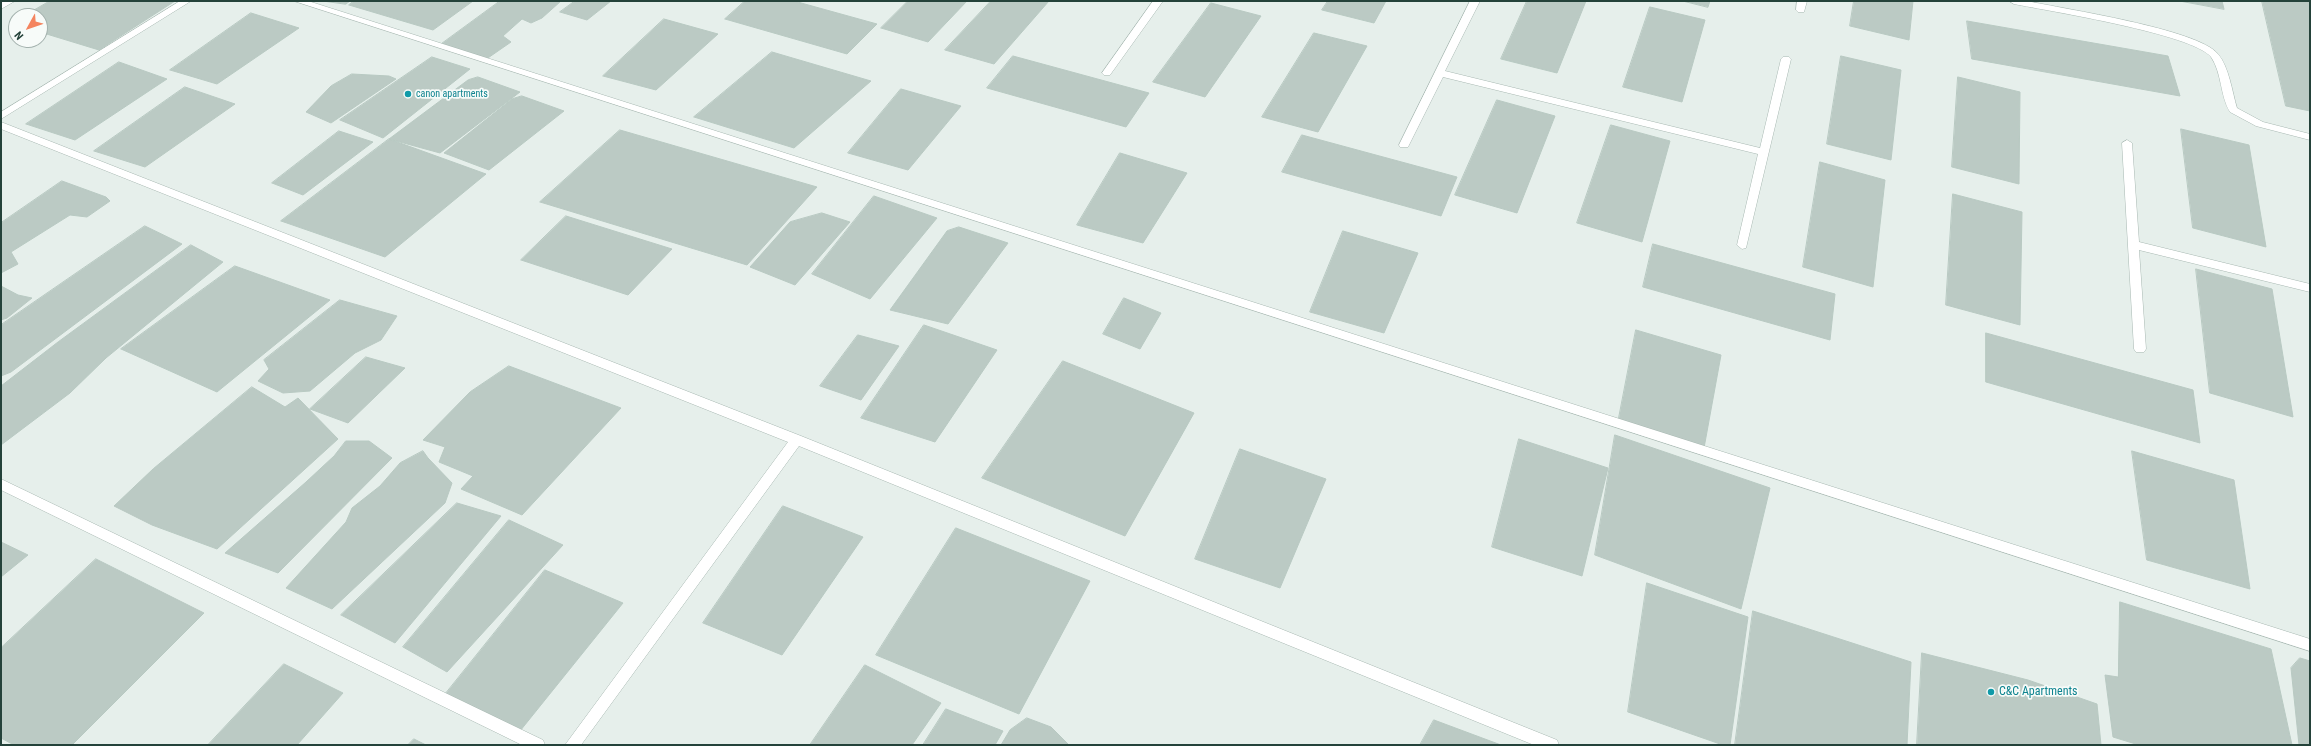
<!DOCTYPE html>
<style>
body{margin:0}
#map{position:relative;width:2311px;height:746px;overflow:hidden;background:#e6efeb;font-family:"Roboto Condensed",sans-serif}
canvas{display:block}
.frame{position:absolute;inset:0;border:2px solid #24423a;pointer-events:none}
.north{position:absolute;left:8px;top:8px;width:40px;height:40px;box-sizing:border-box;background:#f7fbf9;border:1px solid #a3b1ad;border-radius:50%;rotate:230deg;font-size:11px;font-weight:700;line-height:16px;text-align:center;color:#24423a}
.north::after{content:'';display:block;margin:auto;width:14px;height:18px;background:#f4845f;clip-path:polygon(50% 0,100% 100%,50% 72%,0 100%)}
</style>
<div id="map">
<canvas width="2311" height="746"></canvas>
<div class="frame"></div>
<div class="north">N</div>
</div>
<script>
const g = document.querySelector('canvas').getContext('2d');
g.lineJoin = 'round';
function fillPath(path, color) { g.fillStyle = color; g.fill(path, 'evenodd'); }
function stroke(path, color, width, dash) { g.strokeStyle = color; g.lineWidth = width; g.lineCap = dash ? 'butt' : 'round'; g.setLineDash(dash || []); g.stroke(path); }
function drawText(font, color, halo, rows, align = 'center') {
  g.font = font + ' "Roboto Condensed",sans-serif'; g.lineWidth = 3.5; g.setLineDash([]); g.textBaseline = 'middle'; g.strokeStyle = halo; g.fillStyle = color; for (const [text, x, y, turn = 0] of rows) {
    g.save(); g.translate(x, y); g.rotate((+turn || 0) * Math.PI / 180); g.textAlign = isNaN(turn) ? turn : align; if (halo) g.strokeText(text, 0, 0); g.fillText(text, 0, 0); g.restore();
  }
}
const building = new Path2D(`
 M50,1H175L99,50L40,32V16H24Z
 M323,1H350L346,4Z
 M354,1H473L433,30L349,5Z
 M500,1H561L542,18L531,23L522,19L503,36L511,42L485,60L440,45Z
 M575,1H611L587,20L560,12Z
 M745,1H794L877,24L847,54L725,19Z
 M908,1H967L928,42L881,28Z
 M991,1H1049L994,64L945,50Z
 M1328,1H1386L1374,23L1322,10Z
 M1527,1H1586L1557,73L1501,59Z
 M1683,1H1710L1708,7Z
 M1854,1H1913L1909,40L1850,26Z
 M2180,1H2222L2224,9Z
 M2262,1H2310V111L2286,106Z
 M1211,3L1261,16L1205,97L1153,82Z
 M1650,7L1705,20L1682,102L1623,87Z
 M251,13L299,28L217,84L170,70Z
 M664,19L718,34L656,90L603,76Z
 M1967,21L2168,56L2180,96L1972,59Z
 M1314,33L1367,46L1318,132L1262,117Z
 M772,52L871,81L794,148L694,117Z
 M1013,56L1149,93L1126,127L987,88Z
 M1841,56L1901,70L1891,160L1827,144Z
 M432,57L470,69L383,138L340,120Z
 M119,62L167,79L75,140L26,124Z
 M352,74L389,76L396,79L331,123L306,112L331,86Z
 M478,77L520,92L440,153L389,139L468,80Z
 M1958,77L2020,92L2019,184L1952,167Z
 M185,87L235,104L145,167L94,151Z
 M901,89L961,106L908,170L848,153Z
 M522,96L564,111L489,170L444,153L512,99Z
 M1497,100L1555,116L1517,213L1455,195Z
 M1611,125L1670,141L1642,242L1577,223Z
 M2181,129L2249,145L2266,247L2193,228Z
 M620,130L817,187L747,265L540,202Z
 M339,131L373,142L303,195L272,183Z
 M1302,135L1457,177L1441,216L1282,172Z
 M389,139L486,174L385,257L281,221Z
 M1120,153L1187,173L1143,243L1077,225Z
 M1820,162L1885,180L1873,287L1803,267Z
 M62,181L106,197L110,201L87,217L70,215L11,252L18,264L1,273V223Z
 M1953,194L2022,212L2020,325L1946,305Z
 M874,196L937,218L870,299L812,274Z
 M822,213L850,222L795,285L750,267L790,222Z
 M566,216L672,249L628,295L521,260Z
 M145,226L182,244L11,372L1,376V325Z
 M959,227L1008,243L948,324L890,310L947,231Z
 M1343,231L1418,253L1384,333L1310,312Z
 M1653,244L1835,294L1830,340L1643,287Z
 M191,245L223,262L106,358L70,393L1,445V386L58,342Z
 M235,266L330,300L217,392L121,349Z
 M2196,269L2272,289L2293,417L2210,393Z
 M1,286L18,295L32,298L7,318L1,320Z
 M1124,298L1161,313L1140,349L1103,334Z
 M340,300L397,316L381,340L355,353L310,391L283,393L258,381L269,369L264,360Z
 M924,325L997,350L935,442L861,418Z
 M1636,330L1721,355L1704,448L1618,423Z
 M1986,333L2193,390L2200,443L1986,382Z
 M858,335L899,346L861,400L820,386Z
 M366,357L405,368L348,423L310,409Z
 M1063,361L1194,413L1125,536L982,478Z
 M509,366L621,408L522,515L461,489L473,476L439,462L445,447L423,440L470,392Z
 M252,387L285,407L298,398L338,439L217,549L152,525L114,506L153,469Z
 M1615,435L1770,488L1741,609L1595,555Z
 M1519,439L1608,468L1582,576L1492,547Z
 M346,441H369L392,458L278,573L225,553L306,482L334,456Z
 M1240,449L1326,479L1280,588L1195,559Z
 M423,451L428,458L452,483L445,503L332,609L286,588L346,522L352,508L380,486L400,463Z
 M2132,451L2234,480L2250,589L2147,560Z
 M457,503L501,516L395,643L341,615Z
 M783,506L863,537L782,655L703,623Z
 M509,520L563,545L447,672L403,647Z
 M956,528L1090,581L1019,714L876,655Z
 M1,542L28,555L1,577Z
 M96,559L204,613L72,745H14L1,738V648Z
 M545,570L623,603L520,731L443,697Z
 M1647,583L1748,617L1730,745H1723L1628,712Z
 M2120,602L2271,649L2292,745H2139L2113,737L2105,675L2118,677Z
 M1753,611L1911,662L1907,745H1735Z
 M1922,653L2028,680L2097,704L2101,745H1917Z
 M2300,658L2310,661V745H2299L2291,668Z
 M284,664L343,693L297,745H208Z
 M865,665L941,703L912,745H810Z
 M946,709L1003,731L995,745H923Z
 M1027,718L1051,727L1069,745H1001L1010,730Z
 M1434,720L1501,745H1420Z
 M414,739L426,745H408Z`);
fillPath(building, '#bbcac4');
stroke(building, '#b8c9c2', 1);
const minor = new Path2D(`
 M3,1H15L1,9V2Z
 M180,1H191L1,119V112Z
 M294,1H308L2310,639V651Z
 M1153,1H1163L1110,75H1104L1102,73Z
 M1470,1H1480L1445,71L1760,148L1781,59L1783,57H1789L1791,59L1746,248L1742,249L1737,245L1758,154L1443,77L1408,147H1400L1399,145Z
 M1797,1H1807L1804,12H1798L1796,10Z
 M2009,1H2027C2064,9 2198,29 2218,54C2229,67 2232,91 2237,108L2263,122L2310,134V140L2256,126L2230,112C2220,96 2222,73 2211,57C2193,34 2049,11 2014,4Z
 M1,122L801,436L1557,740L1559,745H1534L799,446L581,745H565L788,442L1,129Z
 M2127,140L2132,143L2139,242L2310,284V292L2139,250L2146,349L2144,352H2136L2134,349L2122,143Z
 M1,479L543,740L545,745H522L1,490Z`);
stroke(minor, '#a8b8b2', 1);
fillPath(minor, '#fff');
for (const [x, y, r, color] of [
 [408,94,4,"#0f9aa8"],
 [1991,692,4,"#0f9aa8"]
]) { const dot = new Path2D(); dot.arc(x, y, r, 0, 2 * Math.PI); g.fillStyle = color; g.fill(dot); stroke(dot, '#f7fbf9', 1.5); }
drawText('10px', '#0d838f', '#f7fbf9', [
 ["canon apartments",416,94]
], 'left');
drawText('12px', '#0d838f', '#f7fbf9', [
 ["C&C Apartments",1999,692]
], 'left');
</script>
